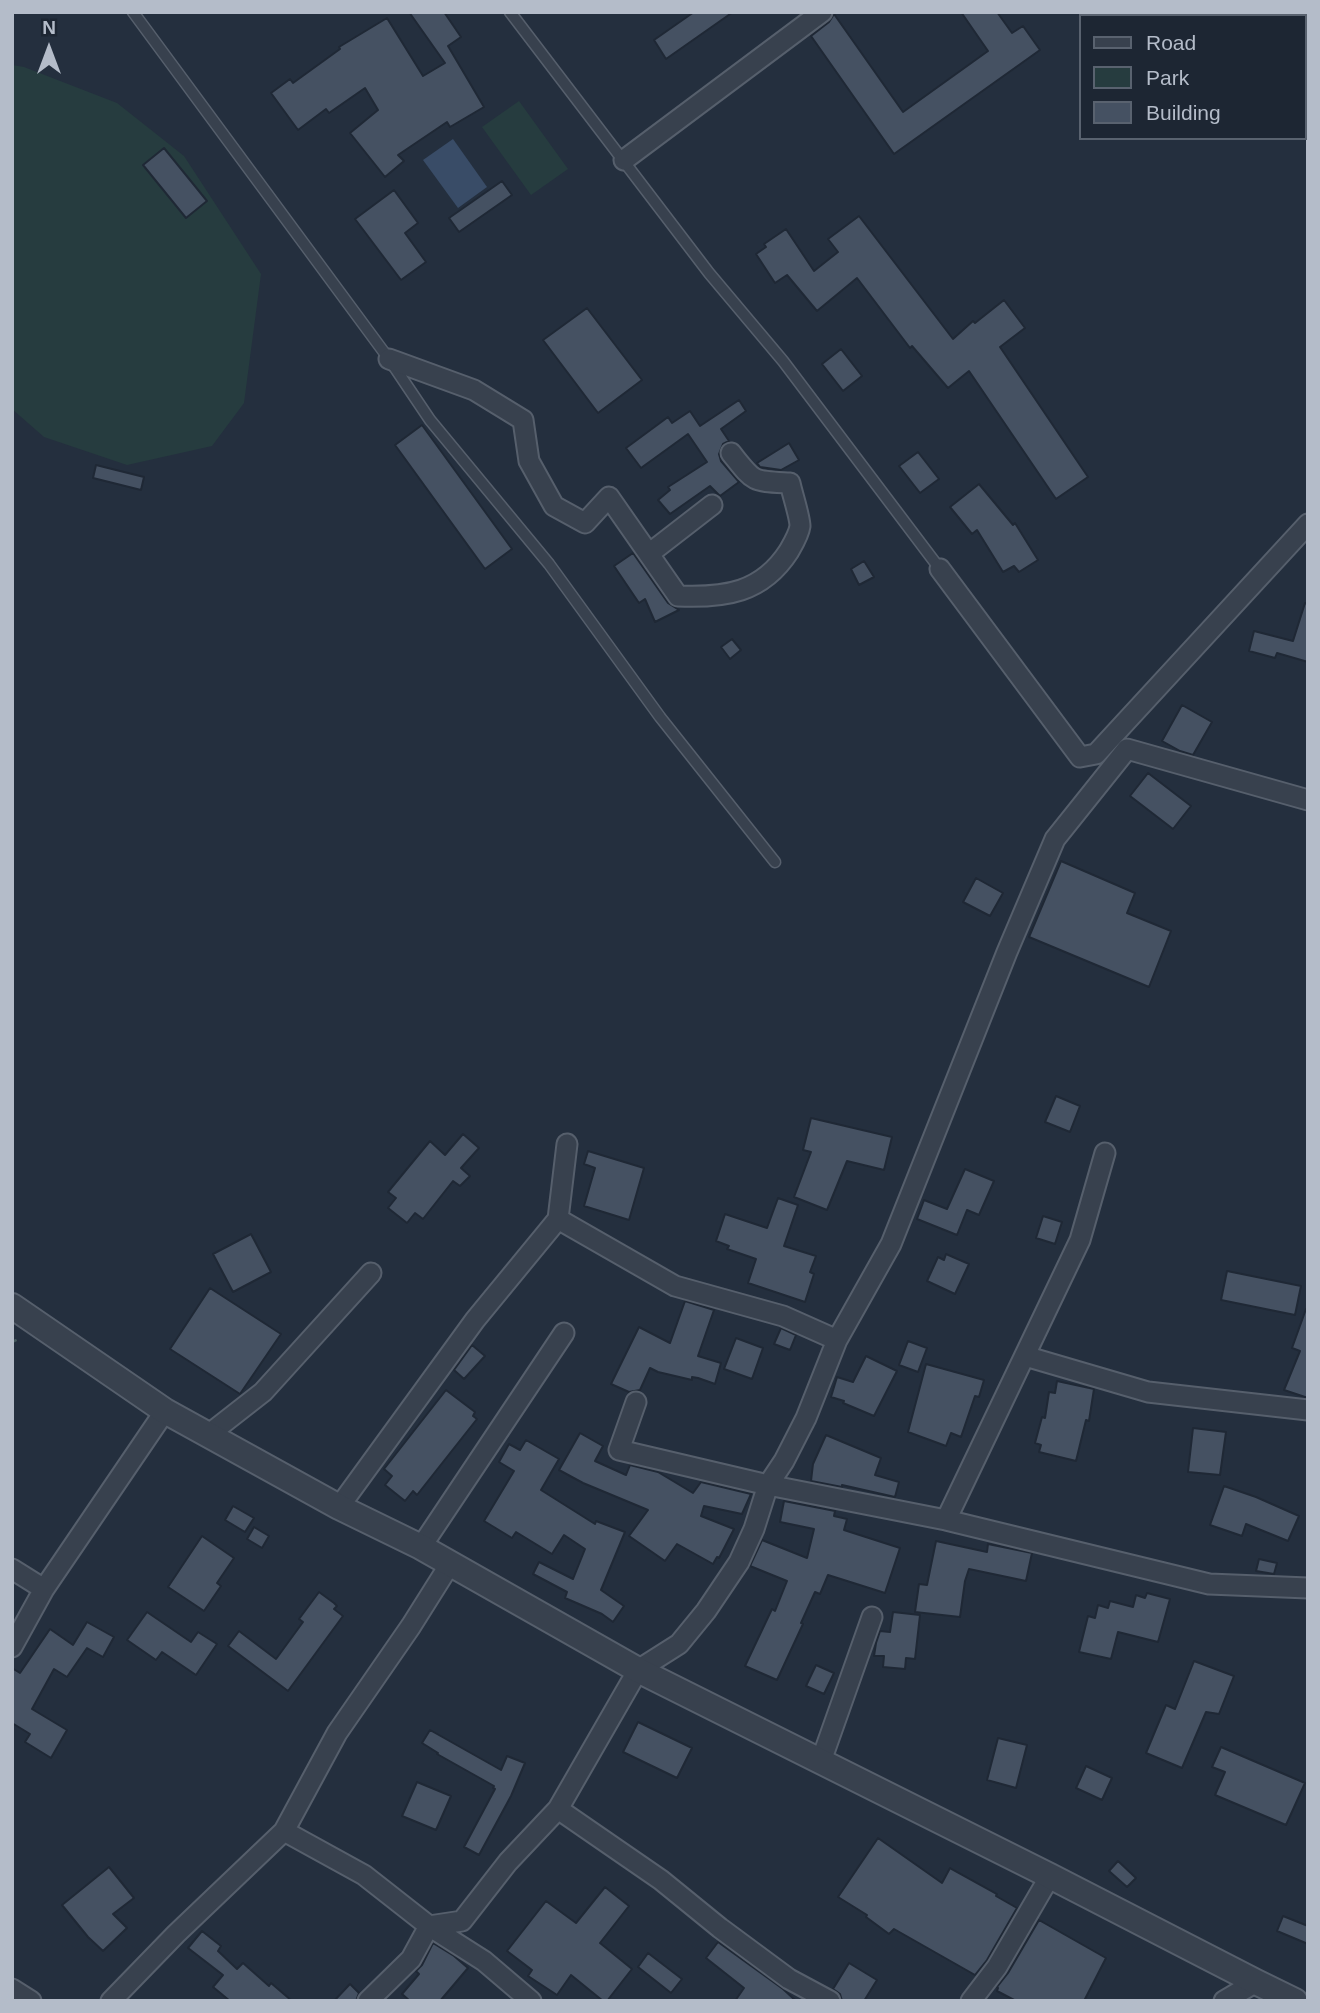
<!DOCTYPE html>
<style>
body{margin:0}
#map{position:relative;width:1320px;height:2013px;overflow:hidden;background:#242f3e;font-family:Arial,sans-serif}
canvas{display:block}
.frame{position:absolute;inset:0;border:14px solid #b4bcc9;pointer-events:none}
.legend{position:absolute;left:1079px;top:14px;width:228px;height:126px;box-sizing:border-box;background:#1d2633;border:2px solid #59626f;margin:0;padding:9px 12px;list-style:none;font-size:21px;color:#b4bcc9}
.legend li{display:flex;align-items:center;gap:14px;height:35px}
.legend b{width:35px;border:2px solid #59626f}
.north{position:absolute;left:14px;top:14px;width:70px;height:70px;-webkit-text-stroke:5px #1d2633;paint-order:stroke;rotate:0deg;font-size:19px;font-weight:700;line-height:28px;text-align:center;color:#b4bcc9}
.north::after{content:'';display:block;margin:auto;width:24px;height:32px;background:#b4bcc9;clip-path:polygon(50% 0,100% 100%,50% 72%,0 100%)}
</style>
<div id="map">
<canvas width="1320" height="2013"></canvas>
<div class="frame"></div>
<ul class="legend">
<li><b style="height:9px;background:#38414e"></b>Road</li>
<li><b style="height:19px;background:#263c3f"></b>Park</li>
<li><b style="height:19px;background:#455162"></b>Building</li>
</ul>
<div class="north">N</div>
</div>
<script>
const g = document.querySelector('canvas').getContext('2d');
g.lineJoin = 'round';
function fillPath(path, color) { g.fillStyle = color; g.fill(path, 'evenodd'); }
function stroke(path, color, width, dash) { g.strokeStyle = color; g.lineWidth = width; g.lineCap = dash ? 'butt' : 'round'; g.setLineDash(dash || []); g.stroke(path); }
fillPath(new Path2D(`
 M12,65L24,67L117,103L184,156L261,274L244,403L212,446L127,465L44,437L12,409Z
 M519,101L568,169L531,195L482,127Z`), '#263c3f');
fillPath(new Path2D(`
 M453,139L487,187L458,208L423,160Z`), '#394c67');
const building = new Path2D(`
 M409,12H444L461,37L448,46L484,107L450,127L447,122L398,155L404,161L385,177L350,133L378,110L365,88L329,113L326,109L298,130L271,93L290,79L293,83L340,49L339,47L387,18L423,76L445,63Z
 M694,12H733L666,59L654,40Z
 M961,12H997L1012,33L1023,26L1040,50L894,154L811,36L829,22L834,14L903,112L988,51Z
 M164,148L207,201L186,218L143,165Z
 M502,181L512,195L459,232L449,218Z
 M394,190L418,223L405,233L426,262L401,280L355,219Z
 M859,216L953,339L973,321L975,323L1004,300L1025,328L1000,347L1088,477L1056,499L969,371L948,388L912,346L910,348L857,278L817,311L787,275L775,283L756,254L766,247L764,244L786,229L814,271L838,252L828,239Z
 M587,308L642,380L598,413L543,340Z
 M841,349L862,376L843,391L822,364Z
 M739,400L746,411L721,429L729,441L723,444L719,454L721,461L739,482L720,496L710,486L670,514L658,500L670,490L668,487L707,462L688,434L641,468L626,448L668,417L672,423L690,411L700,426Z
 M422,425L512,549L485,569L395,445Z
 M789,443L799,460L781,470L760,467L757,463Z
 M918,452L939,479L920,493L899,466Z
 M96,465L144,477L141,490L93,478Z
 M979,484L1013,525L1015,523L1038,560L1019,572L1014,566L1003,572L977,530L972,534L950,507Z
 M633,553L668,603L679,610L655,622L645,599L639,603L614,566Z
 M864,561L874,577L859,585L851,569Z
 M1305,603L1308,604V662L1277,653L1275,658L1249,651L1254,631L1293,641Z
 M732,639L741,650L730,659L721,647Z
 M1182,705L1212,722L1193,755L1180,751L1162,741Z
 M1148,773L1191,806L1173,829L1130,796Z
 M1061,861L1135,893L1127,913L1171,931L1149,987L1029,937Z
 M976,878L1003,893L990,916L963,902Z
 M1056,1096L1080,1106L1070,1132L1045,1122Z
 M811,1118L892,1137L884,1170L847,1161L827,1210L794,1197L811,1152L803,1150Z
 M463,1134L479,1148L461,1168L470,1176L460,1186L453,1181L423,1219L415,1213L407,1223L388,1208L396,1198L388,1192L430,1141L445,1155Z
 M588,1151L644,1168L629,1220L584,1206L595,1168L584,1164Z
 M965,1169L994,1181L979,1215L967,1210L957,1235L917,1219L924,1200L947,1209Z
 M778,1198L798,1205L784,1246L816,1256L810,1272L814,1274L805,1302L748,1283L756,1259L727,1249L729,1246L716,1241L725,1214L767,1228Z
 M1043,1216L1062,1222L1055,1244L1036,1238Z
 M251,1234L271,1272L233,1292L213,1254Z
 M946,1254L969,1264L955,1294L927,1281L938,1257L944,1260Z
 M1227,1271L1301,1286L1295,1315L1221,1300Z
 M210,1288L281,1334L240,1394L170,1349Z
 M685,1301L714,1310L698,1356L721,1363L715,1384L698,1378L692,1377V1380L658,1372L650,1368L640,1390L629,1392L611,1384L639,1327L670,1343Z
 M1306,1309H1308V1398L1284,1390L1300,1351L1292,1348Z
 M781,1328L796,1335L790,1350L774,1344Z
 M736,1338L763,1348L752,1379L724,1369Z
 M908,1341L927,1348L918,1372L899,1365Z
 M472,1345L485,1356L464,1379L454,1370Z
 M866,1356L897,1371L874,1416L843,1403L844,1401L831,1397L837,1377L853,1382Z
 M926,1364L984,1380L979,1397L975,1396L961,1437L951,1433L946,1446L908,1432Z
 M1057,1381L1094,1389L1089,1421L1086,1420L1076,1461L1039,1452L1041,1445L1035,1443L1042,1417L1045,1418L1049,1392L1055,1393Z
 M446,1390L475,1412L473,1416L477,1419L417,1495L413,1491L405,1501L385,1485L392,1476L384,1469Z
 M1193,1428L1226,1432L1220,1475L1188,1472Z
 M580,1433L603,1446L595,1461L626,1475L630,1465L658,1472L693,1493L701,1482L751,1494L742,1514L704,1506L701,1516L734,1529L719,1558L717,1557L713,1564L677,1544L665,1561L629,1536L648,1510L583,1483L559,1470Z
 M826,1435L881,1458L875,1475L899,1482L895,1497L842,1485V1487L811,1481L813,1464Z
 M526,1440L559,1459L541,1490L595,1524L596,1521L625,1532L601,1590L624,1606L613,1622L602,1614L565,1598L567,1592L533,1574L539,1562L573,1579L585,1549L564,1535L552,1554L516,1532L512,1538L484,1521L514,1471L499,1462L509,1444L520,1450Z
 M1224,1486L1256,1497L1299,1516L1288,1541L1246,1524L1242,1536L1210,1525Z
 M784,1501L835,1511L834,1516L847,1519L844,1530L900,1548L885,1593L828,1575L820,1594L815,1592L801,1623L803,1624L777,1680L745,1666L772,1609L775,1611L787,1581L750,1566L762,1540L807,1558L814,1529L780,1522Z
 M233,1506L254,1518L245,1532L225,1520Z
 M254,1527L269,1536L262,1548L247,1539Z
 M202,1536L234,1558L217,1583L221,1586L204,1611L168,1587Z
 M936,1541L987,1552L988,1544L1032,1553L1026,1581L969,1569L965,1581L960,1617L915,1612L919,1584L927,1585Z
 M1259,1559L1277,1563L1274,1574L1256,1571Z
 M319,1592L334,1603L337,1606L334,1609L343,1616L288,1691L228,1646L239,1631L276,1659L303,1622L299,1619Z
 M1147,1593L1170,1599L1158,1642L1118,1632L1111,1659L1079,1652L1088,1616L1095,1618L1098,1605L1108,1608L1110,1601L1133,1607L1136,1595L1145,1598Z
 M147,1612L191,1642L198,1632L217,1644L196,1675L162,1652L156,1660L127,1640Z
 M893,1612L920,1615L915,1659L906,1658L905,1669L883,1667L884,1656H874L876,1643L880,1631L890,1632Z
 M87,1622L114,1637L103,1657L87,1648L67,1677L54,1669L32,1709L67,1730L51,1758L25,1742L30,1734L12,1723V1668L20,1673L50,1629L73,1645Z
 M1194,1661L1234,1676L1219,1714L1206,1712L1182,1768L1146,1753L1166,1705L1175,1709Z
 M816,1665L834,1673L824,1694L806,1686Z
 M638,1722L692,1748L677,1778L623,1752Z
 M430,1730L501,1770L507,1756L525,1763L511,1796L479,1855L464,1847L495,1789L493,1788L494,1786L437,1754L438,1753L422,1743Z
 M998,1738L1027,1745L1016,1788L987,1780Z
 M1221,1747L1305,1783L1286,1825L1215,1795L1225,1772L1212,1767Z
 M1086,1766L1112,1778L1102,1800L1076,1788Z
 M417,1782L451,1796L436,1830L402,1816Z
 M878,1838L942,1883L950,1868L997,1894L996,1896L1017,1908L987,1960L975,1975L894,1929L889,1934L866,1917L867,1915L838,1897Z
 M1118,1861L1136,1878L1127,1887L1109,1871Z
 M109,1867L134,1898L113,1914L127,1928L103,1951L88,1937L62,1905Z
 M605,1887L629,1906L600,1943L632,1969L607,2001H603L571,1975L557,1995L528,1976L532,1970L507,1951L546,1901L576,1923Z
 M1283,1916L1308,1926V1944L1277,1931Z
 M1039,1920L1106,1958L1084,2001H1016L997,1991L998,1988L997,1987L1008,1973Z
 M202,1931L221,1946L218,1951L237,1969L243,1963L269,1986L271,1983L292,2001H230L213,1987L223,1975L188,1948Z
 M718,1942L783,1989L796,2001H735L744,1988L706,1958Z
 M433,1943L454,1956L468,1968L440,2001H410L402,1994L419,1974L416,1971L422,1965Z
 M648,1953L682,1979L671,1993L638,1967Z
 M849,1963L877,1980L864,2001H842L840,1994L833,1989Z
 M350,1984L359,1993L356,2001H334Z`);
fillPath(building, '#455162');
stroke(building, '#1f2835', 2);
const service = new Path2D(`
 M133,12L389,359L430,420L549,564L660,717L775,862
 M510,12L709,273L783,361L940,569`);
const minor = new Path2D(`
 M624,160L822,12
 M389,359L474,390L523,420L529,461L554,506L585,523L609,497L678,596C725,598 762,593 789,551C793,544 799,534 800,526C800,517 792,493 790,483C751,481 755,483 731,453
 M650,553L712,505
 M940,569L1080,757L1096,754L1308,524
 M558,1219L675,1286L783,1316L837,1340
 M1025,1356L1148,1392L1308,1410
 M636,1402L619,1450L768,1485L946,1520L1209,1584L1308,1588
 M208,1435L263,1392L371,1273
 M339,1507L475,1320L558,1219L567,1144
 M946,1520L1080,1240L1105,1153
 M421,1547L564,1333
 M12,1569L44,1589
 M12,1647L44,1589L165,1411
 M821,1761L872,1617
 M558,1809L661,1880L720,1928L789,1979L830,2001
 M284,1831L364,1875L429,1926L484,1961L531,2001
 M429,1926L462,1921L508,1862L558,1809L638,1670L679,1644L706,1611L739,1562L754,1529L768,1485L784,1461L806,1418L837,1340L891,1244L1007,952L1055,839L1127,749L1308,800
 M12,1989L31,2001
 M111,2001L176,1934L284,1831L337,1733L411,1626L450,1564
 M368,2001L411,1959L429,1926
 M971,2001L997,1967L1050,1876
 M1224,2001L1256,1982`);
const tertiary = new Path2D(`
 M12,1306L165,1411L339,1507L421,1547L638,1670L1050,1876L1256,1982L1295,2001`);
stroke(service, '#565f6c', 13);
stroke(minor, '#565f6c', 23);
stroke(tertiary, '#565f6c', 28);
stroke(new Path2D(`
 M12,1342L21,1338`), '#44595c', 2.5, [5, 5]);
stroke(service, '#38414e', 10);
stroke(minor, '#38414e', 19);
stroke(tertiary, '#38414e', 24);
</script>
